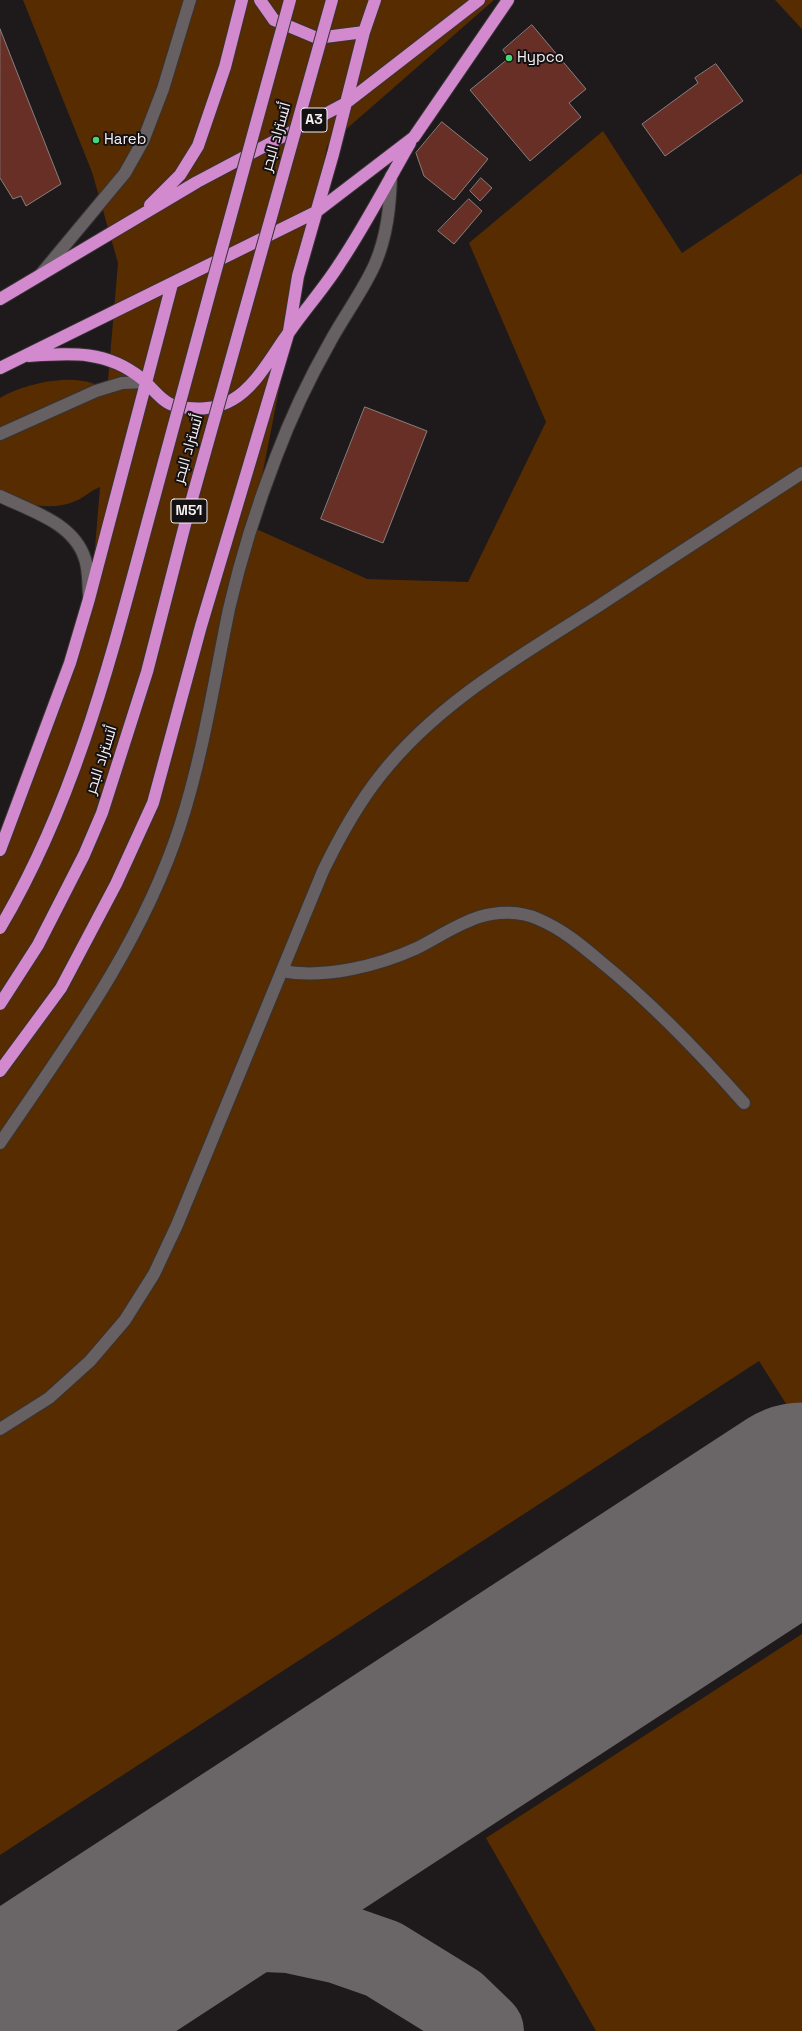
<!DOCTYPE html>
<meta charset="utf-8">
<style>
body{margin:0}
canvas{display:block;background:#1e191a}
</style>
<canvas width="802" height="2031"></canvas>
<script>
const g = document.querySelector('canvas').getContext('2d');
g.lineJoin = 'round';
function fillPath(path, color) { g.fillStyle = color; g.fill(path, 'evenodd'); }
function stroke(path, color, width, dash) { g.strokeStyle = color; g.lineWidth = width; g.lineCap = dash ? 'butt' : 'round'; g.setLineDash(dash || []); g.stroke(path); }
function drawText(font, color, halo, rows, align = 'center') {
  g.font = font + ' "Space Grotesk",Cairo,sans-serif'; g.lineWidth = 4; g.setLineDash([]); g.textBaseline = 'middle'; g.strokeStyle = halo; g.fillStyle = color; for (const [text, x, y, turn = 0] of rows) {
    g.save(); g.translate(x, y); g.rotate((+turn || 0) * Math.PI / 180); g.textAlign = isNaN(turn) ? turn : align; if (halo) g.strokeText(text, 0, 0); g.fillText(text, 0, 0); g.restore();
  }
}
fillPath(new Path2D(`
 M23,0H494L327,146L252,527L367,579L468,582L546,422L469,243L603,131L682,253L802,173V1429L759,1361L0,1855V858L90,608L100,487C91,490 83,499 73,502C49,511 23,504 0,495V398C25,383 84,369 107,392L118,263L92,172Z
 M775,0H802V29Z
 M802,1634V2031H596L486,1838Z`), '#562c00');
stroke(new Path2D(`
 M64,1984L139,1951L181,1937L239,1931L289,1933L340,1944L383,1959L456,2004L484,2031`), '#6a6566', 80);
stroke(new Path2D(`
 M0,2026L802,1503`), '#6a6566', 201);
const building = new Path2D(`
 M532,25L586,89L569,103L581,117L530,161L470,90L509,58L503,50Z
 M0,29L61,184L26,206L21,196L13,199L0,178Z
 M716,64L743,101L665,156L642,124L698,83L695,78Z
 M442,122L488,159L454,200L424,176L416,153Z
 M481,178L492,188L480,201L470,191Z
 M469,199L482,211L454,244L438,231Z
 M365,407L427,431L383,543L321,519Z`);
fillPath(building, '#682f26');
stroke(building, '#86807f', 1);
const minor = new Path2D(`
 M41,274L125,173L143,141L163,89L190,0
 M0,434L96,391L122,383L146,382
 M0,496C31,511 74,523 85,559C89,571 88,584 89,596
 M282,971C324,979 378,966 417,948C437,938 457,924 479,917C498,911 520,911 538,919C562,929 581,945 600,961C653,1004 699,1052 744,1103
 M0,1143C69,1042 142,943 180,826C203,755 214,682 229,609C241,557 257,506 276,457C291,417 309,379 330,342C344,316 363,291 375,264C387,236 390,207 391,176
 M0,1429L49,1398L90,1361L125,1320L154,1274L177,1225L323,871C339,838 357,805 380,776C437,703 520,656 597,607C665,562 734,517 802,473`);
const highway = new Path2D(`
 M260,0L274,20L317,38L364,32
 M150,205L180,175L198,146L225,67L242,0
 M0,299L197,182L346,103L479,0
 M29,356C71,353 106,350 141,378C152,387 162,403 176,406C194,410 216,410 232,400C257,386 273,353 290,331C306,308 325,287 340,263C366,224 387,183 410,143
 M0,368L316,212L414,137L508,0
 M0,850L70,663L89,599L172,284
 M0,1071L61,988L116,884L153,803L201,626L289,331L298,276L333,154L364,32L375,0`);
stroke(minor, '#373435', 14);
stroke(highway, '#373435', 14);
stroke(minor, '#666062', 12);
stroke(highway, '#d389ce', 12);
const highwayBridge = new Path2D(`
 M0,928C80,793 115,641 156,491C200,327 245,164 290,0
 M0,1004L38,945L84,855L102,813L147,672L188,513L332,0`);
stroke(highwayBridge, '#373435', 14, []);
stroke(highwayBridge, '#d389ce', 12);
for (const [x, y, r, color] of [
 [509,58,4,"#46d779"],
 [96,140,4,"#46d779"]
]) { const dot = new Path2D(); dot.arc(x, y, r, 0, 2 * Math.PI); g.fillStyle = color; g.fill(dot); stroke(dot, '#151011', 1.5); }
for (const [x, y, w] of [
 [314,120,26],
 [189,511,36]
]) { const box = new Path2D(); box.roundRect(x - w / 2, y - 12, w, 24, 3); g.fillStyle = '#151011'; g.fill(box); stroke(box, '#f5f1f2', 1); }
drawText('bold 14px', '#f5f1f2', null, [
 ["A3",314,120],
 ["M51",189,511]
]);
drawText('15px', '#f5f1f2', '#151011', [
 ["Hypco",517,58],
 ["Hareb",104,140]
], 'left');
drawText('15px', '#f5f1f2', '#151011', [
 ["أتستراد البحر",277,137,-74],
 ["أتستراد البحر",189,449,-74],
 ["أتستراد البحر",102,760,-72]
]);
</script>
